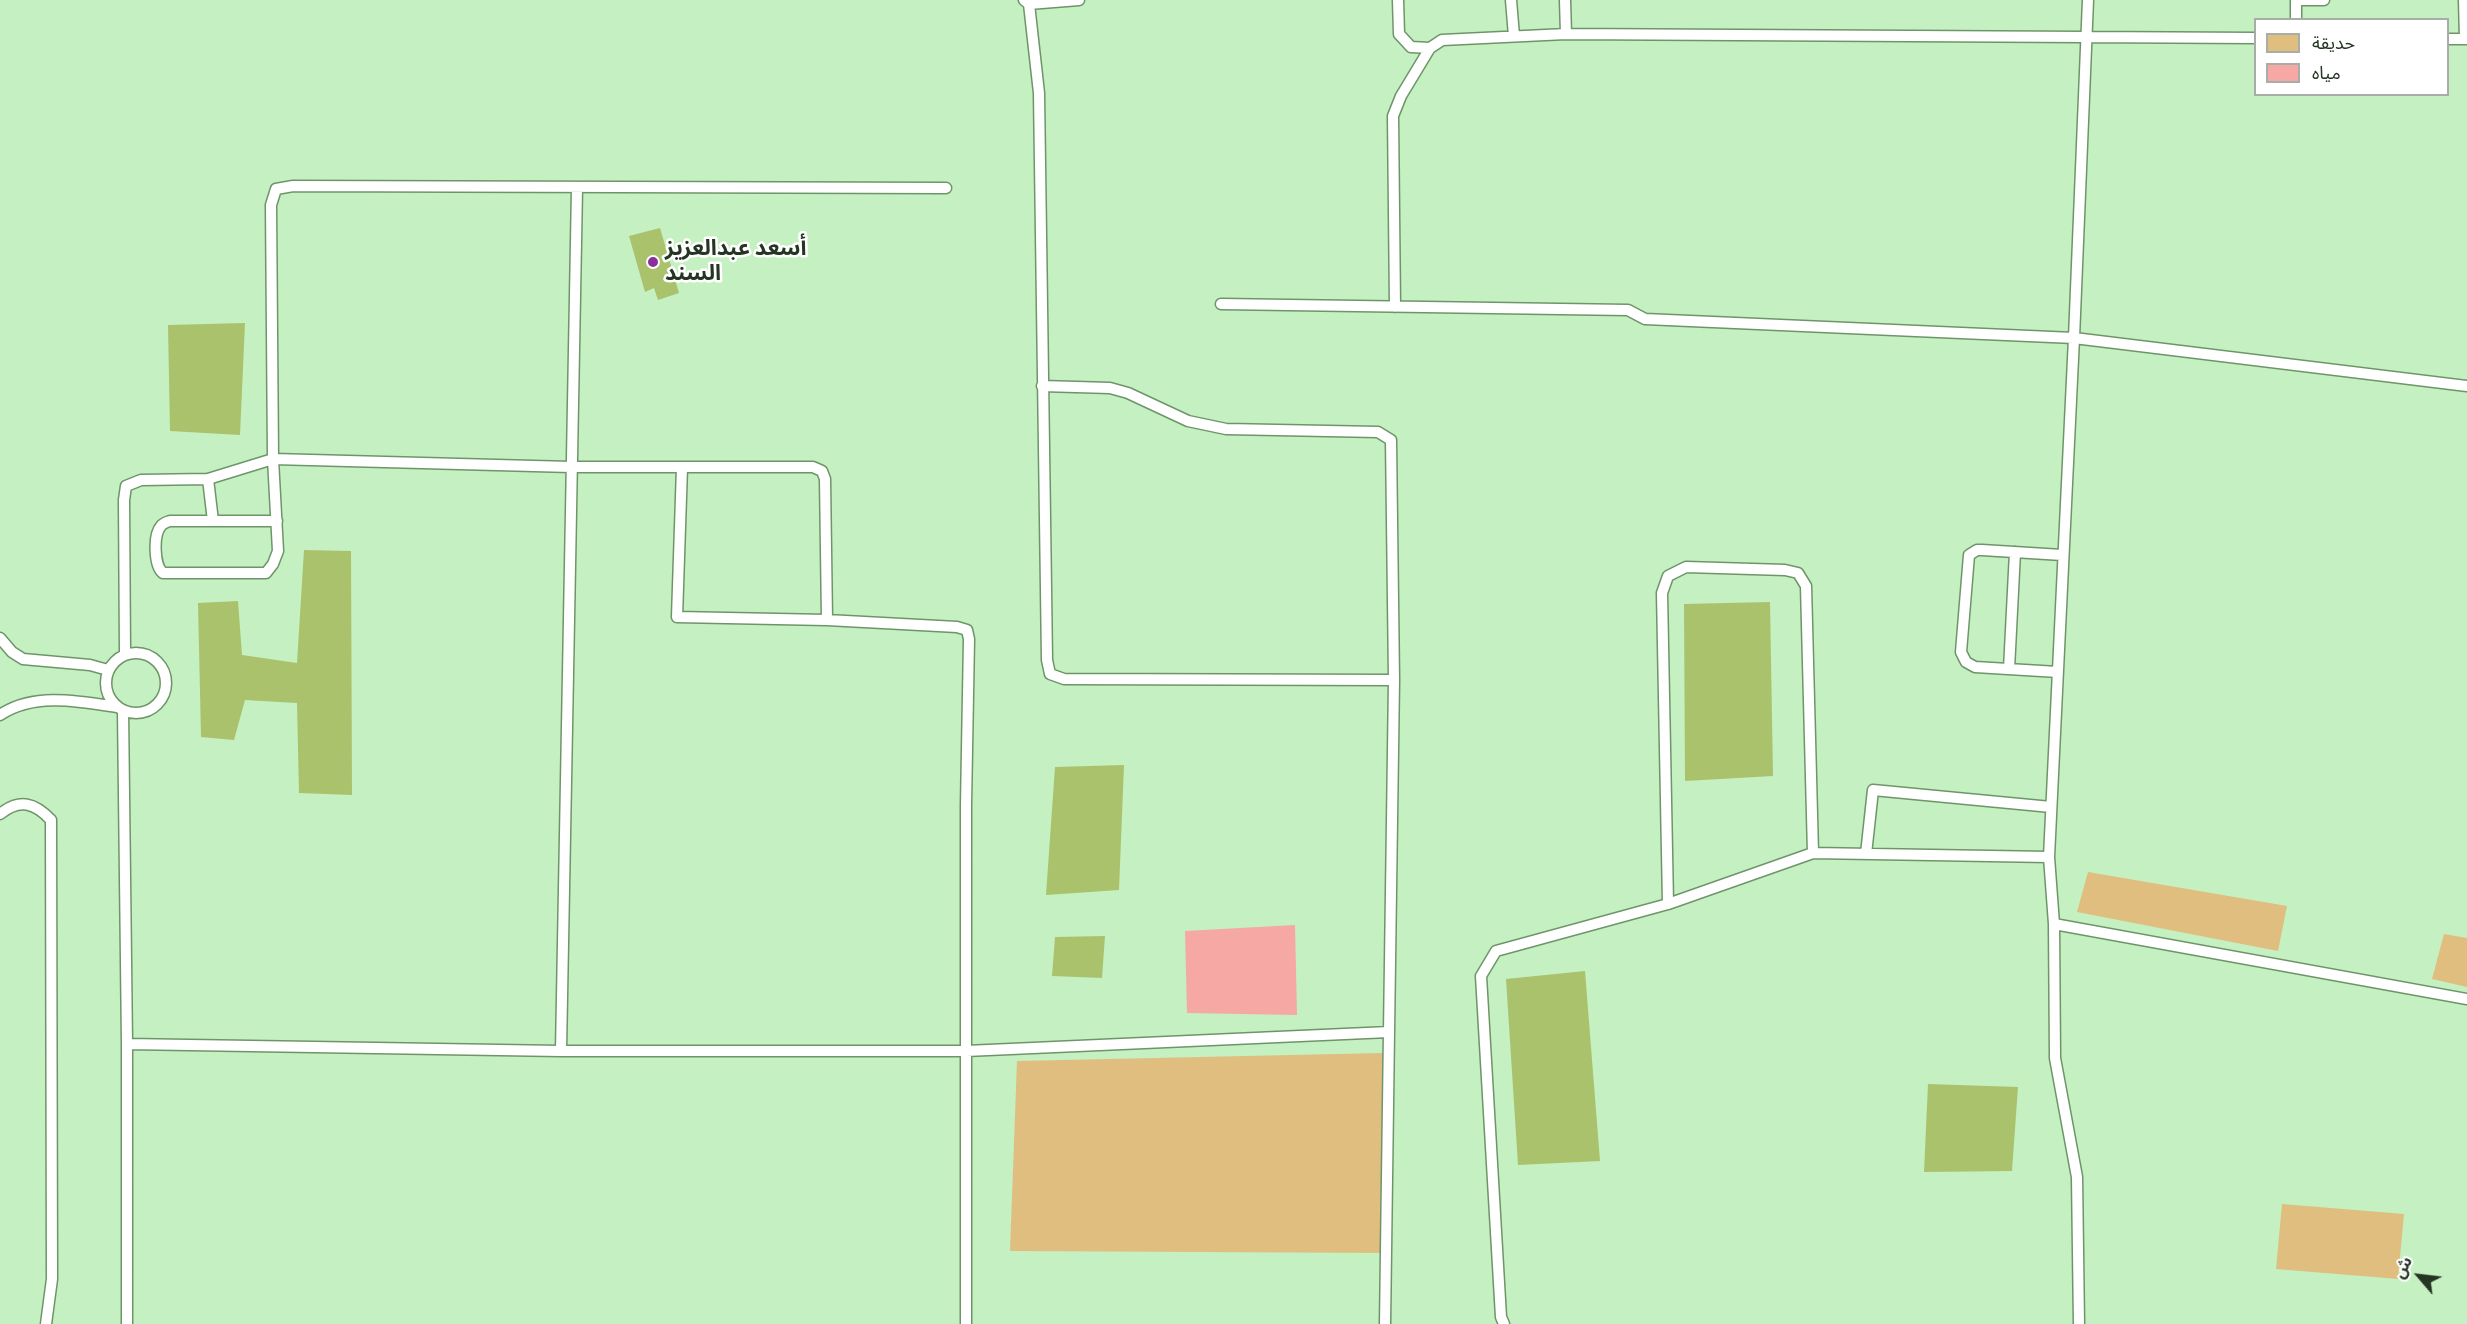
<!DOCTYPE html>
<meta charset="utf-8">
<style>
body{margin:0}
#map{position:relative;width:2467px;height:1324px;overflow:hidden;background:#c5f0c1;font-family:Signika,"Noto Sans Arabic",sans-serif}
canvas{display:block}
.legend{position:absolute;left:2254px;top:18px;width:195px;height:78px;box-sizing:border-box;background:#fff;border:2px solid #a8aea7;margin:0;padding:8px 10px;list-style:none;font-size:18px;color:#253523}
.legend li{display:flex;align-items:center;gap:12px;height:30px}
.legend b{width:30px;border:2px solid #a8aea7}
.north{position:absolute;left:2389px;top:1246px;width:60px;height:60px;-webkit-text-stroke:4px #fff;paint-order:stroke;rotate:298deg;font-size:16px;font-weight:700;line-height:24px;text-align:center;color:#253523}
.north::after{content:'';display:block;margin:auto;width:21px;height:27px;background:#253523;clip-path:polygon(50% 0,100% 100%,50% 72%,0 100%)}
</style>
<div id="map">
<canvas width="2467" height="1324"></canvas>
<ul class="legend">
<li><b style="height:16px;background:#e0be7f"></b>حديقة</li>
<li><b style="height:16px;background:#f6a8a5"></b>مياه</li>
</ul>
<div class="north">ش</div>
</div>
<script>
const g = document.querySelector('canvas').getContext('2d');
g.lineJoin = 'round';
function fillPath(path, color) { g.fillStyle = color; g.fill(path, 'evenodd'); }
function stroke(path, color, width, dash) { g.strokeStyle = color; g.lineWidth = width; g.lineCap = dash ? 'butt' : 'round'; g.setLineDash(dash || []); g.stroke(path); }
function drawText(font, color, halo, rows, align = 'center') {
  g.font = font + ' Signika,"Noto Sans Arabic",sans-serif'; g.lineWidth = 5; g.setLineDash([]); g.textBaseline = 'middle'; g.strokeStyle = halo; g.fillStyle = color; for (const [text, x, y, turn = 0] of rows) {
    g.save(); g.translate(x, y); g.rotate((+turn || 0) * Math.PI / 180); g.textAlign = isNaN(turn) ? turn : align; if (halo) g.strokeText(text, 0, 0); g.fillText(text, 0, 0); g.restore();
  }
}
fillPath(new Path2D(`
 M2088,872L2287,906L2278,951L2077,912Z
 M2444,934L2467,938V987L2432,979Z
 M1383,1053L1386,1253L1010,1251L1017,1061Z
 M2282,1204L2404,1214L2398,1279L2276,1269Z`), '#e0be7f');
fillPath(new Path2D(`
 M1295,925L1297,1015L1187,1013L1185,931Z`), '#f6a8a5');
fillPath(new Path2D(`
 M660,228L679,293L658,300L654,288L645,292L629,236Z
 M245,323L240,435L170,431L168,325Z
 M304,550L351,551L352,795L299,793L297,703L245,700L234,740L201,737L198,603L238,601L242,655L297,663Z
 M1770,602L1773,776L1685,781L1684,604Z
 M1124,765L1119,890L1046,895L1055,767Z
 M1105,936L1102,978L1052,976L1055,937Z
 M1585,971L1600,1161L1518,1165L1506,979Z
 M1928,1084L2018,1087L2012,1171L1924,1172Z`), '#aac26c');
const service = new Path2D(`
 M1024,0L1029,4L1079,0
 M1398,0L1399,34L1411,47L1430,48
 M1511,0L1514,36
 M1565,0L1566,34
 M2296,0H2324
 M2464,0L2465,39
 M1029,4L1039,93L1047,660L1050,674L1064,679L1394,680
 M2296,20V0
 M2448,39H2467
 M1221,304L1628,310L1645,319L2074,338L2467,386
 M1395,307L1393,116L1401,96L1430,48L1442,40L1566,34L2256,38
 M682,467L677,617L827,620L957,627L967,630L969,639L966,805V1324
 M208,479L213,521
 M277,521H170C167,522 163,523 161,526C153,535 154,566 163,573H266L273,564L278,551L273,459L271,205L276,189L293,186L946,188
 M0,638L12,652L23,659L90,665L108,670
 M106 683a30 30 0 1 1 60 0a30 30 0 1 1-60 0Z
 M125,654L124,500L126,486L141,480L208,479L273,459L571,467H813L822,471L825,479L827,620
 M2009,669L2015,552
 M2058,672L1975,667L1966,662L1961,652L1969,555L1977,550H1982L2062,555
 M123,711L127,1044V1324
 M0,715C33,692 79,701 117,707
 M0,814C20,798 35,803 51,820L52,1279L46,1324
 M1866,854L1873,790L2051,807
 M1668,904L1662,593L1668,576L1686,567L1785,570L1798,573L1806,586L1813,853
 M2054,924L2467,999
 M127,1044L561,1051H966L1389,1032L1394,680L1391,440L1378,432L1226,429L1188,421L1128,393L1110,388L1042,386
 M561,1051L577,188
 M1385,1324L1389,1032
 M1504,1324L1501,1317L1481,976L1496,951L1668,904L1813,853L2049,857
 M2079,1324L2077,1177L2055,1058L2054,924L2049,857L2074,338L2088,0`);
stroke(service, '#6e956a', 13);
stroke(service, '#fff', 10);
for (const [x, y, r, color] of [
 [653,262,6,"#8c2f99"]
]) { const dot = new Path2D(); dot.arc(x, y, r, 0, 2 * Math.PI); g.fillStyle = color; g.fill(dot); stroke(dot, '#fff', 2); }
drawText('bold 22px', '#253523', '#fff', [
 ["أسعد عبدالعزيز",665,249],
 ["السند",665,274]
], 'left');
</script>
